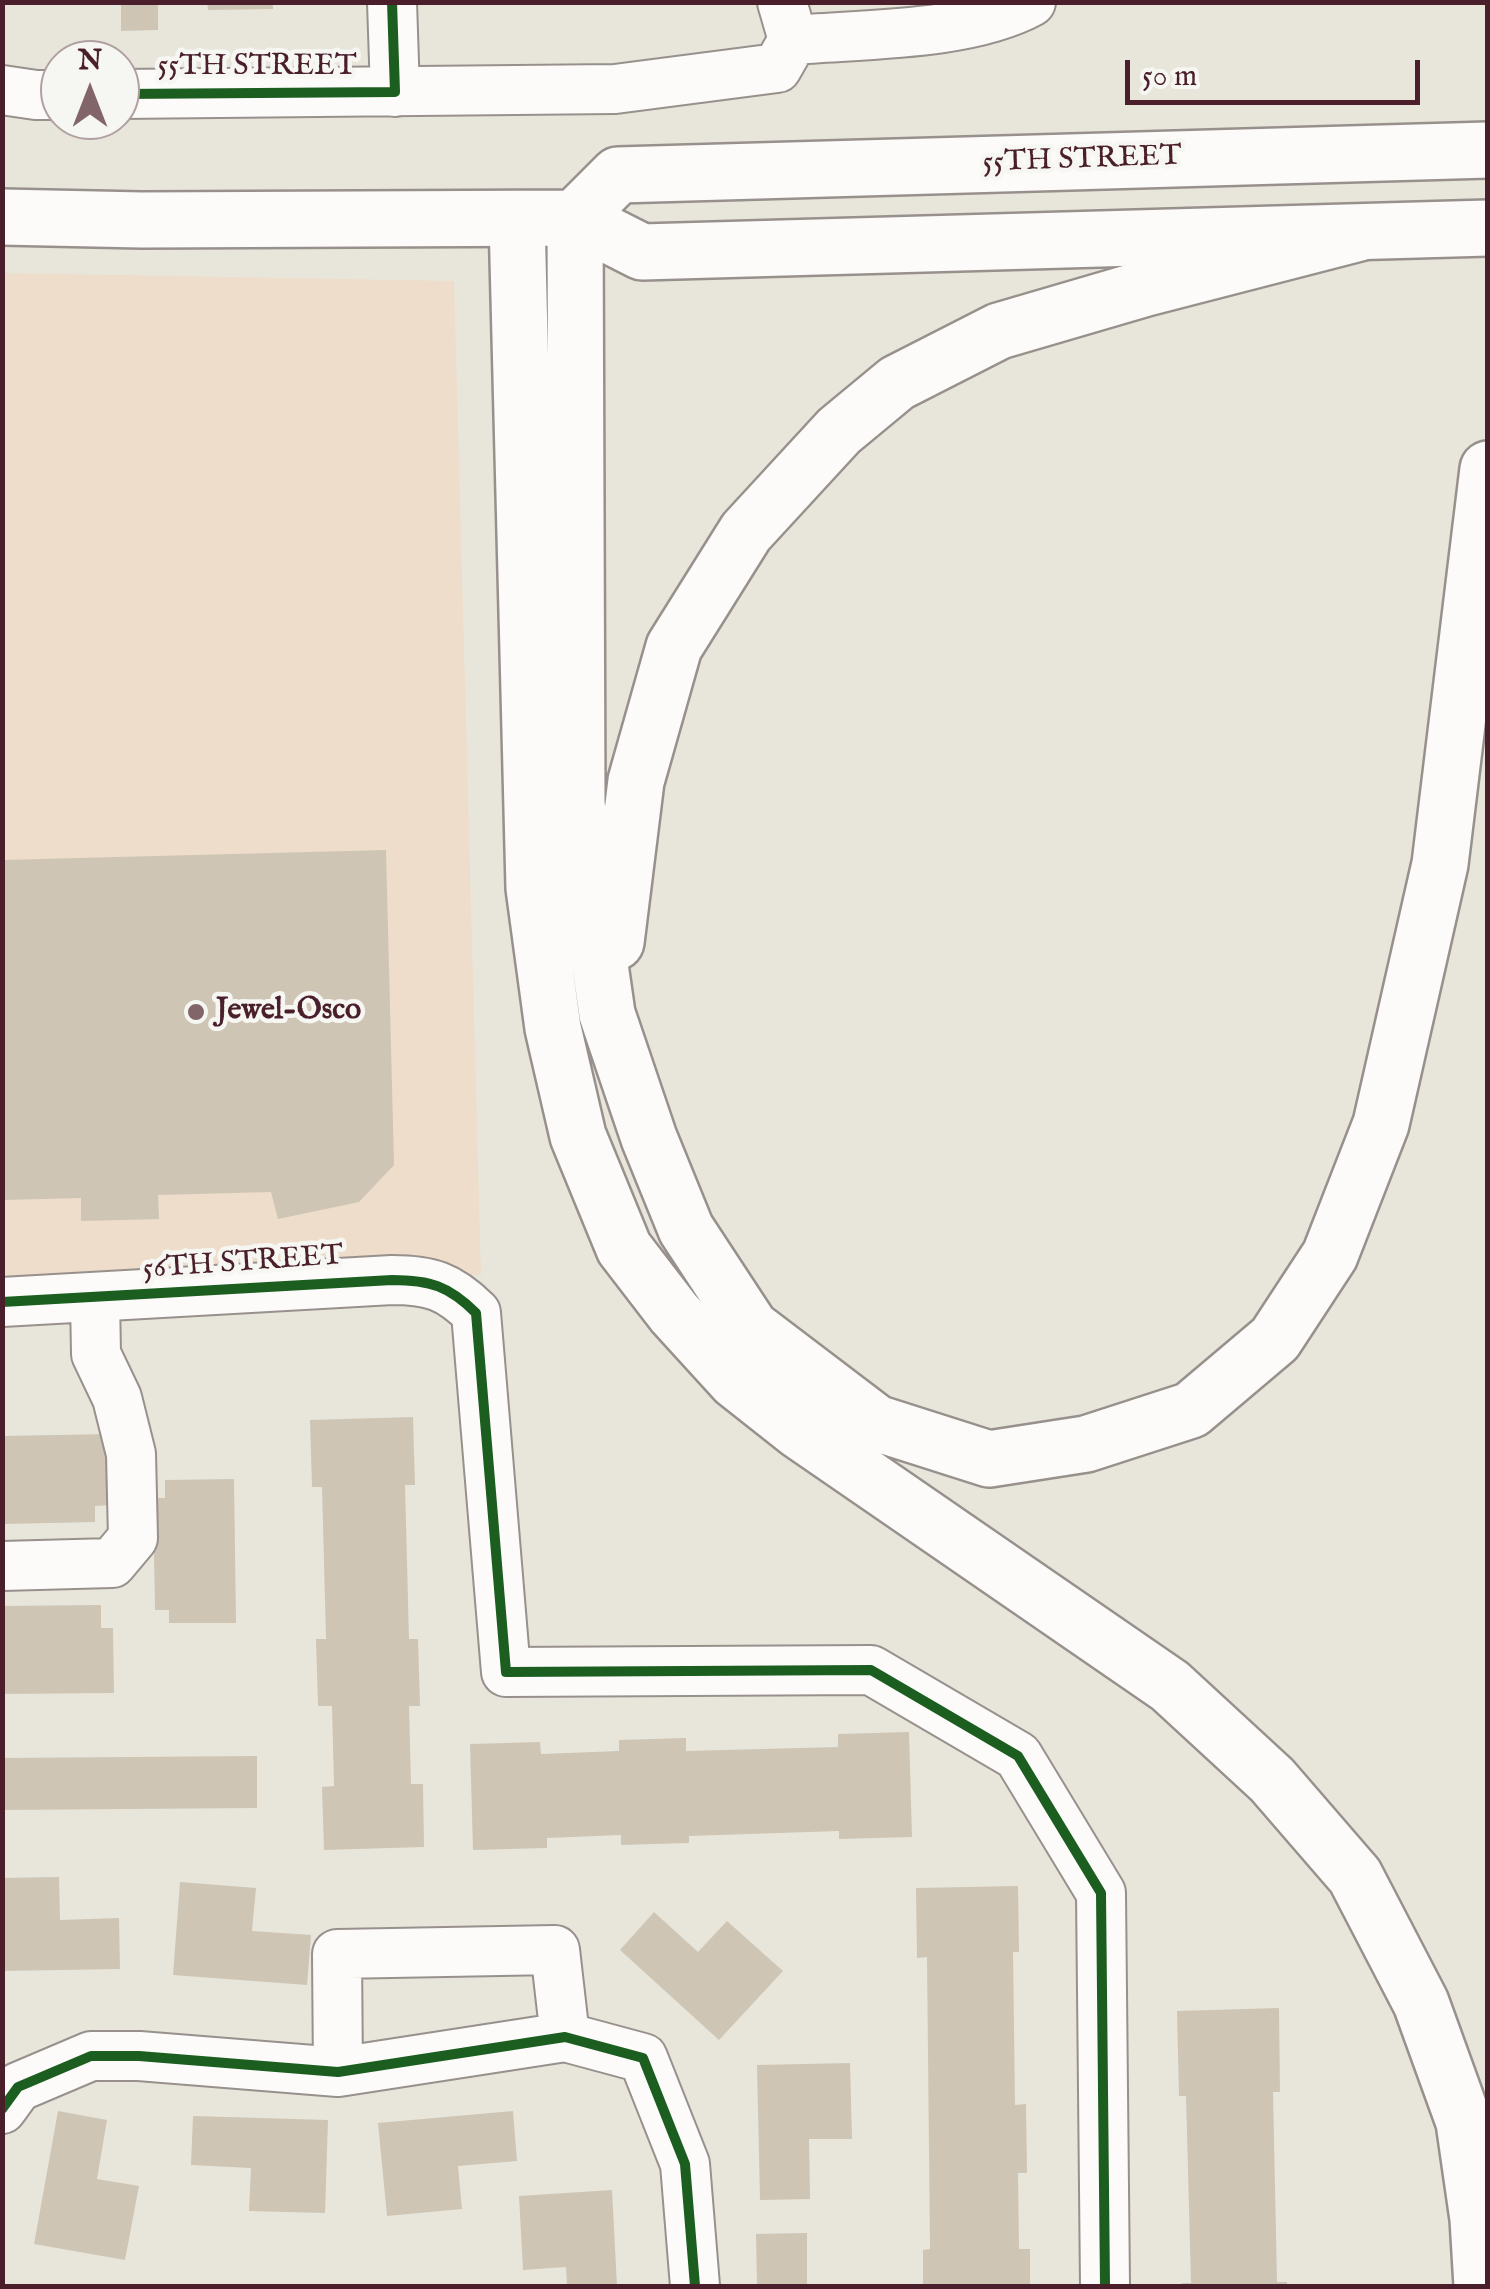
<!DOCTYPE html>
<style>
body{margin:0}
#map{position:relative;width:1490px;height:2289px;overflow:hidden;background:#e8e6da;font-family:"IM FELL English",serif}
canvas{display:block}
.frame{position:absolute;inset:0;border:5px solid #4a1f2b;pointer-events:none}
.north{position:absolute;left:40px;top:40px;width:100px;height:100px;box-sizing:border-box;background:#f6f6f2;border:2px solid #b1a0a2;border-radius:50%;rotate:0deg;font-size:28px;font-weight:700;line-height:40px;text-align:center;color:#4a1f2b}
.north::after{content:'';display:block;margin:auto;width:35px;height:45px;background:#816568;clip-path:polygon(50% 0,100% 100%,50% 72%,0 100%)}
.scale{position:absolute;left:1125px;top:60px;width:295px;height:45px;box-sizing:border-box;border:5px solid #4a1f2b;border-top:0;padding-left:12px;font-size:30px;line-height:35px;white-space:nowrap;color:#4a1f2b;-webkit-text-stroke:8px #f6f6f2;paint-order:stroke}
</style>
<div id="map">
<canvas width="1490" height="2289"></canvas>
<div class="frame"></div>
<div class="north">N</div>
<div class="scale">50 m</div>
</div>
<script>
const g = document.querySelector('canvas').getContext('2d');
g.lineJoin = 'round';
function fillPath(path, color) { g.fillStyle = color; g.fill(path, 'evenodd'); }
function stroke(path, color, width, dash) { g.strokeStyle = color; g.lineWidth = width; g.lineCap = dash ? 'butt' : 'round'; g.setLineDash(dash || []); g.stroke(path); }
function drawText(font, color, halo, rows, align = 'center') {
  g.font = font + ' "IM FELL English",serif'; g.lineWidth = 9; g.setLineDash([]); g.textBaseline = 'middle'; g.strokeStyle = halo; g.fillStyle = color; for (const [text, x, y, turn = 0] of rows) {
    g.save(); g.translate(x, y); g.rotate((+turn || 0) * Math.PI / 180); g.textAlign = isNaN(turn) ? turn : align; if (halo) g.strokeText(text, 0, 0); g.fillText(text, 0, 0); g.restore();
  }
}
fillPath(new Path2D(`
 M2,273L454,281L481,1275L3,1290Z`), '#edddca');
fillPath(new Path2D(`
 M121,2H158V30L121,31Z
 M207,2H273V9L208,10Z
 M386,850L394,1165L359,1202L278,1219L271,1192L158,1195L159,1219L81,1221V1198L2,1200V860Z
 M413,1417L415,1485H405L409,1639H418L420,1706H409L411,1784H423L424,1847L324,1850L322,1787L334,1786L332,1706H318L316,1639H326L322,1487H312L310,1420Z
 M111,1434L112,1505L95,1506V1522L2,1524V1436Z
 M234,1479L236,1623H169V1610H155L153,1498H165V1480Z
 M101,1605V1628H113L114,1693L2,1694V1606Z
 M909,1732L912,1837L839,1839V1831L689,1836V1843L621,1845V1835L547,1838V1848L473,1850L470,1744L540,1742L541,1754L619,1751V1740L686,1738V1751L838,1747V1734Z
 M257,1756V1808L2,1810V1758Z
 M59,1877L60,1920L119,1918L120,1969L2,1971V1878Z
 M180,1882L256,1888L252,1931L311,1935L307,1985L173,1975Z
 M1018,1886L1019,1952H1013L1015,2105L1026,2104L1027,2173H1018L1019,2249H1030V2286H923V2250L930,2249L927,1957L917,1958L916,1888Z
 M654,1912L698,1952L727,1921L783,1971L719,2040L620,1950Z
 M1279,2008L1280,2092H1273L1277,2282H1287V2286H1182V2283H1191L1186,2096H1179L1177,2011Z
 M850,2063L852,2139H809L810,2199L760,2200L757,2065Z
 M58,2111L107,2120L97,2179L139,2186L125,2260L34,2244Z
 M513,2111L517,2161L458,2166L462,2209L387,2216L378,2123Z
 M193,2116L328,2120L325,2213L249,2211L251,2168L191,2165Z
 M612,2190L617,2286H567L566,2267L523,2270L519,2196Z
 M807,2233V2286H757L756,2234Z`), '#cec5b5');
const minor = new Path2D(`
 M392,2L395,92
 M793,40C864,34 969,36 1031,2
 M2,90L36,95H60
 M120,94L615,89L777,68L793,40L782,2
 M2,1302L392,1280C430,1280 449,1286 476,1313L506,1672L871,1670L1018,1756L1101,1893L1105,2286
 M2,1566L112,1563L133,1538L131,1454L117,1398L96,1354L95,1298
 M338,2072L337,1954L555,1950L565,2037
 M2,2109L18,2087L91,2056H139L338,2072L565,2037L643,2058L685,2164L695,2286`);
const major = new Path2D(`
 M2,217L142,220L575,218L642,252L1488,228
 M575,218L618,175L1488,150`);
const highway = new Path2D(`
 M575,218L577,804L607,1014L649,1138L686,1229L751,1328L876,1423L989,1459L1086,1444L1191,1410L1275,1339L1330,1255L1381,1124L1440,864L1488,469
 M517,219L534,888L553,1028L578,1136L624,1248L674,1313L736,1381L798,1430L1170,1686L1272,1780L1355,1876L1421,2003L1464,2122L1478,2219L1482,2286
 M616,942L636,781L674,647L746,532L839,431L897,383L999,331L1146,288L1359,233`);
stroke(minor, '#98908c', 52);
stroke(major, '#98908c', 60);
stroke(highway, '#98908c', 60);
stroke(minor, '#fcfbf9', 48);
stroke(major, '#fcfbf9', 55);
stroke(highway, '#fcfbf9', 55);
stroke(new Path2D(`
 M120,94L395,92L392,2
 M2,1302L392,1280C430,1280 449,1286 476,1313L506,1672L871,1670L1018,1756L1101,1893L1105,2286
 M2,2109L18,2087L91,2056H139L338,2072L565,2037L643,2058L685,2164L695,2286`), '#1b5e20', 10);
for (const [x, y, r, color] of [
 [196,1012,10,"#816568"]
]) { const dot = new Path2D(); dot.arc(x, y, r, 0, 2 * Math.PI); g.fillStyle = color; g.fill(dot); stroke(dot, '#f6f6f2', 4); }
drawText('30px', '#4a1f2b', '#f6f6f2', [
 ["55TH STREET",257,68],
 ["55TH STREET",1082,161,-2],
 ["56TH STREET",243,1264,-4]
]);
drawText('bold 30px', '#4a1f2b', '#f6f6f2', [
 ["Jewel-Osco",216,1012]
], 'left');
</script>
